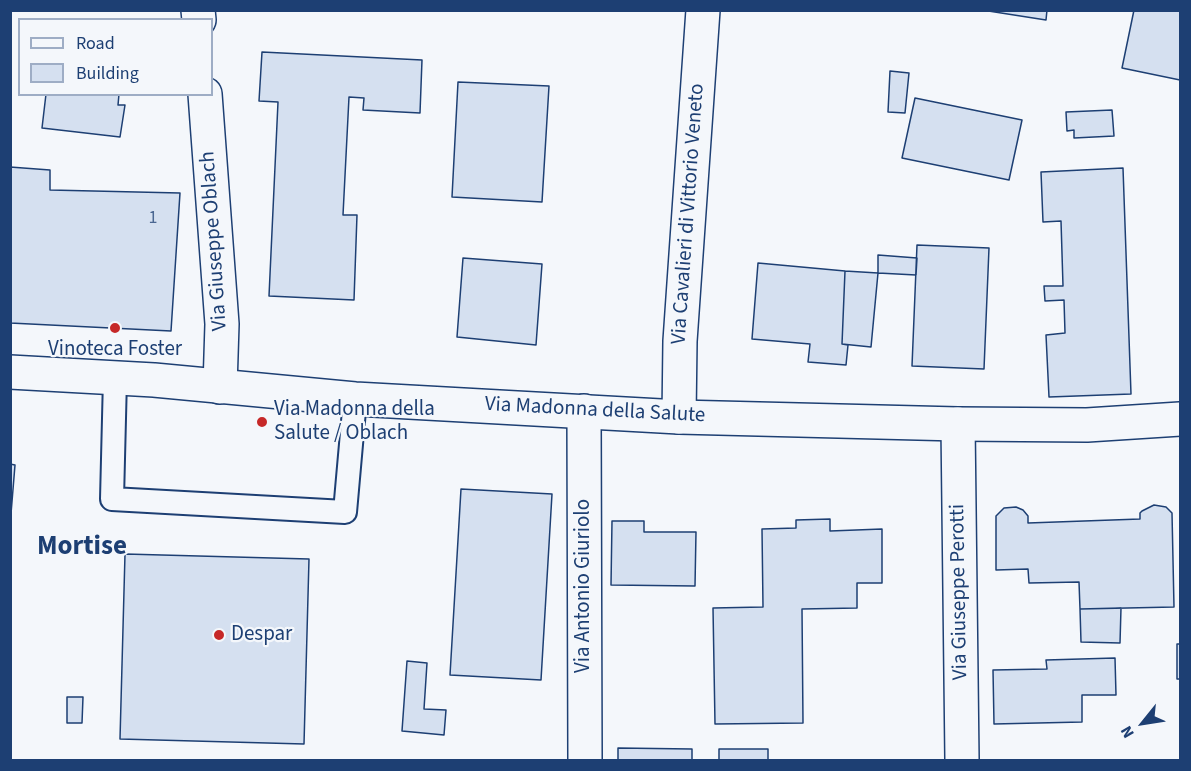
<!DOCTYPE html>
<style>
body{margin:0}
#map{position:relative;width:1191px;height:771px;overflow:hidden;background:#f4f7fb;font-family:"Source Sans 3",sans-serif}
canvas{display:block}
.frame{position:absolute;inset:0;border:12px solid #1d3f73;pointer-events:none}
.legend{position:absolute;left:18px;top:18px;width:195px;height:78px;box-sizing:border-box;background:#f4f7fb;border:2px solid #9eadc5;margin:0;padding:8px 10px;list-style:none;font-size:18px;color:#1d3f73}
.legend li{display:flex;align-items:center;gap:12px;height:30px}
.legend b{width:30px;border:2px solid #9eadc5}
.north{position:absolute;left:1113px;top:693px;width:60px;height:60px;-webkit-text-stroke:4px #f4f7fb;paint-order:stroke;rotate:240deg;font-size:16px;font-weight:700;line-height:24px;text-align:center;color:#1d3f73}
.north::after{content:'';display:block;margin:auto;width:21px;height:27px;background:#1d3f73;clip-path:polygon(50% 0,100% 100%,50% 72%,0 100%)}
</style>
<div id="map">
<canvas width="1191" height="771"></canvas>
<div class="frame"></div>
<ul class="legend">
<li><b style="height:8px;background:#f4f7fb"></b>Road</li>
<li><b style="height:16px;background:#d5e0f0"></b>Building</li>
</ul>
<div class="north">N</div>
</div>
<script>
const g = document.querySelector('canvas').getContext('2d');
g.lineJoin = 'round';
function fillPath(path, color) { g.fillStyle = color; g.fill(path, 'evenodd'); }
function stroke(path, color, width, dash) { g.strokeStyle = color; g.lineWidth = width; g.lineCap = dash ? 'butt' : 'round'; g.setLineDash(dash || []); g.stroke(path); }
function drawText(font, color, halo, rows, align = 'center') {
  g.font = font + ' "Source Sans 3",sans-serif'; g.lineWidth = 4.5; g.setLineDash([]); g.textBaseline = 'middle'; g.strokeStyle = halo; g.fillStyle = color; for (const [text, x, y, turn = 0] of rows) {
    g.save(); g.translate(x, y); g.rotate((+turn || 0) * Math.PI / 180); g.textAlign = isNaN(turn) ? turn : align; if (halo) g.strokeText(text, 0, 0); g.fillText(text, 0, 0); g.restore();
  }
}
const building = new Path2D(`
 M982,10H1047L1046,20Z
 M1134,10H1180V80L1122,68Z
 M262,52L422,60L420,113L363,110L364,98L349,97L343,215H357L354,300L269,296L278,102L259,101Z
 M890,71L909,73L905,113L888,112Z
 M458,82L549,86L542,202L452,197Z
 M46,94H119L118,105H125L120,137L42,128Z
 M915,98L1022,120L1009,180L902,158Z
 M1112,110L1114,136L1074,138V130L1067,131L1066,112Z
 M10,167L50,170V190L180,193L171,331L10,323Z
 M1123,168L1131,394L1049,397L1046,335L1065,333L1064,300L1045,301L1044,286H1063L1061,221L1043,222L1041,172Z
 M917,245L989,248L984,369L912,366Z
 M878,255L917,258L916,275L878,273Z
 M463,258L542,264L536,345L457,337Z
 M758,263L845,271L842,344L848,345L846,365L808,362L810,344L752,339Z
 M845,271L878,273L871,347L842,344Z
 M10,464L15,465L10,526Z
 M461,489L552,494L541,680L450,675Z
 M1154,505L1166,507L1172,513L1174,607L1080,609L1079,582L1029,583L1028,569L996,570V516L1004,508L1016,507L1023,510L1028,516V523L1140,519V513L1142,511Z
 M830,519V531L882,529V583H857V608L802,609L803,723L715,724L713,608L763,607L762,529L796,528V520Z
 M612,521H644V532H696L695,586L611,585Z
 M125,554L309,559L304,744L120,739Z
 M1121,608L1120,643L1081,642L1080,609Z
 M1177,644H1180V679H1177Z
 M1115,658L1116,695H1082V722L994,724L993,670L1047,669L1046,660Z
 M407,661L427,663L424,709L446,710L444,735L402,731Z
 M67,697H83L82,723H67Z
 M618,748L692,749V760H618Z
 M719,749H768V760H719Z`);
fillPath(building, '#d5e0f0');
stroke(building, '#1d3f73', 1.5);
const lane = new Path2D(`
 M115,378L112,499L345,512L355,399`);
const street = new Path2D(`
 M198,10L199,20
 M205,94L222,324L220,387
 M584,411L585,760
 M679,417L680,341L703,10
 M958,424L962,760`);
const secondary = new Path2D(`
 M10,372L154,380L355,399L679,417L958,424L1087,425L1180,419`);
stroke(lane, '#1d3f73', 26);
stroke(street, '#1d3f73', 36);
stroke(secondary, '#1d3f73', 36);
stroke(lane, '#f4f7fb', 22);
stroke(street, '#f4f7fb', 33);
stroke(secondary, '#f4f7fb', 33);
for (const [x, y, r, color] of [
 [115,328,6,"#c62828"],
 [262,422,6,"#c62828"],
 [219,635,6,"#c62828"]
]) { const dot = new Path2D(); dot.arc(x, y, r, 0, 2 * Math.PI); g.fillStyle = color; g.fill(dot); stroke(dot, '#f4f7fb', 2); }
drawText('18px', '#4b6792', null, [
 ["1",153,219]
]);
drawText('21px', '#1d3f73', '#f4f7fb', [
 ["Via Cavalieri di Vittorio Veneto",689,214,-86],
 ["Via Giuseppe Oblach",215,241,-94],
 ["Via Madonna della Salute",595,411,3],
 ["Via Antonio Giuriolo",584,586,-90],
 ["Via Giuseppe Perotti",960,592,-91]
]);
drawText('21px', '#1d3f73', '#f4f7fb', [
 ["Vinoteca Foster",115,350,"center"],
 ["Via Madonna della",274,410],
 ["Salute / Oblach",274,434],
 ["Despar",231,635]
], 'left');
drawText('bold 27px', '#1d3f73', '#f4f7fb', [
 ["Mortise",82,548]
]);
</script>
